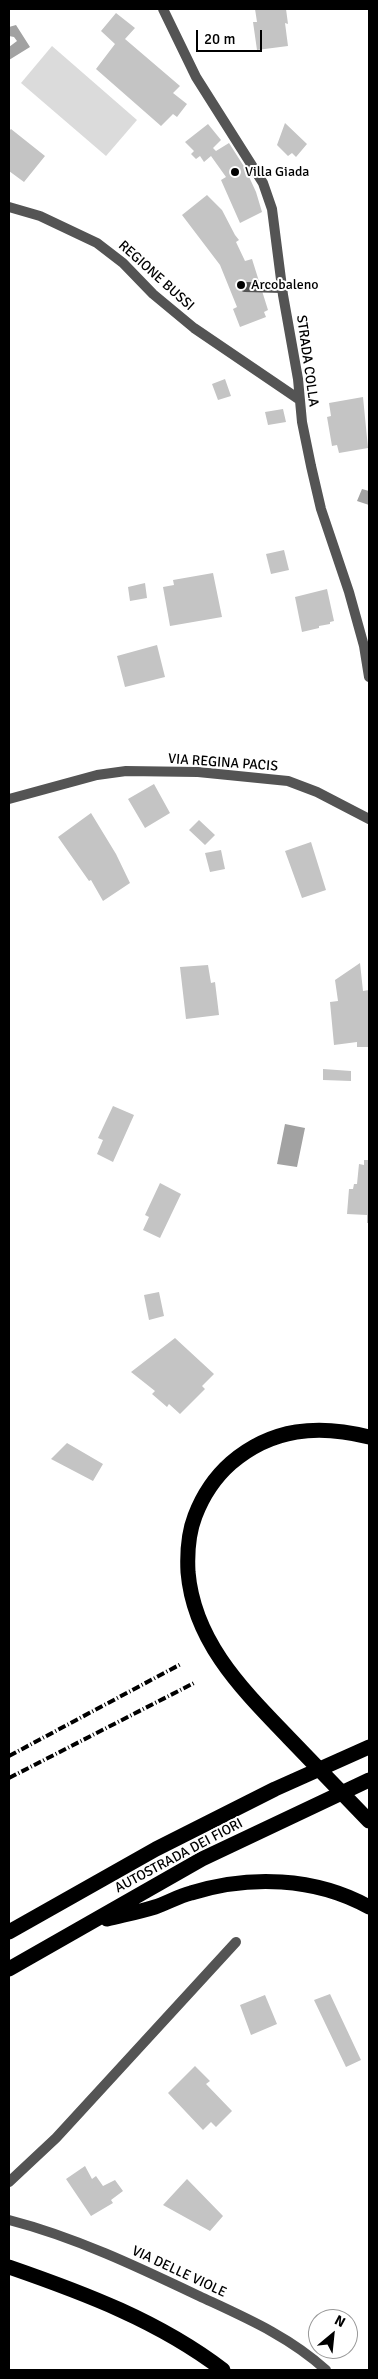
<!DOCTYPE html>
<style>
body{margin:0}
#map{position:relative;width:378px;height:2379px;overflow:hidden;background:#fff;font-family:Signika,sans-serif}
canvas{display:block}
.frame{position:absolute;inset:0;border:10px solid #000;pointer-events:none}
.north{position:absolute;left:308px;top:2309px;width:50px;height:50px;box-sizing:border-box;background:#fff;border:1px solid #999;border-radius:50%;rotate:28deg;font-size:14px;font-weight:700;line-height:20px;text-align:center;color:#000}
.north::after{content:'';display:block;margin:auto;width:18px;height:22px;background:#000;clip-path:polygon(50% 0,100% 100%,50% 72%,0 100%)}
.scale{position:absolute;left:196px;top:30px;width:66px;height:22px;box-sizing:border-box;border:2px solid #000;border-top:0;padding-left:6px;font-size:15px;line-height:18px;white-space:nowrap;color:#000;-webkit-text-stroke:4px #fff;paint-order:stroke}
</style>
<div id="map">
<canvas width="378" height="2379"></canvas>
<div class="frame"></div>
<div class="north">N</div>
<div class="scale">20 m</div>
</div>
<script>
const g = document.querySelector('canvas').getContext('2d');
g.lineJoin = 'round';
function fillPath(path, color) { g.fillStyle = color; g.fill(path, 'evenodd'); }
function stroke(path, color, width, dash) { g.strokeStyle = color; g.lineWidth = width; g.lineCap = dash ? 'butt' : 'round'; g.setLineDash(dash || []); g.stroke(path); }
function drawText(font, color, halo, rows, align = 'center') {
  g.font = font + ' Signika,sans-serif'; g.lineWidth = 4; g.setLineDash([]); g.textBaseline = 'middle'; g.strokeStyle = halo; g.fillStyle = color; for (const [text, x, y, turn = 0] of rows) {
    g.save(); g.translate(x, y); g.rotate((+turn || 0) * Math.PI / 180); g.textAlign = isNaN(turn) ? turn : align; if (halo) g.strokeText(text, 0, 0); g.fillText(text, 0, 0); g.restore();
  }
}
fillPath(new Path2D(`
 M52,46L137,120L106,156L21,83Z`), '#dbdbdb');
fillPath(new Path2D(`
 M16,25L30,47L9,60V47L17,41L14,37L9,36V27Z
 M362,489L369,491V505L357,501Z
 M285,1124L305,1128L297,1167L277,1164Z`), '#a2a2a2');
fillPath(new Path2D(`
 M255,9H286L288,24L285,23L288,46L257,50L253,22H257Z
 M116,13L135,28L125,39L180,86L173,93L187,104L177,117L173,114L161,126L96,69L115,44L101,31Z
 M285,123L307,144L296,157L292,153L288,156L277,145Z
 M208,124L221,140L213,148L216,151L229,143L245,168L256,192L262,212L240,223L221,180L226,177L211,156L204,162L200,156L196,159L191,154L194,151L185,142Z
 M11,129L45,156L24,182L9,171V131Z
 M207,195L222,210L235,235L239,240L236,242L245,261L252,259L268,310L264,312L266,317L240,327L233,309L237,307L220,265L182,215Z
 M225,379L231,396L218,400L212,384Z
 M363,397L368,448L339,453L337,445L332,446L327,417L331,416L329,403Z
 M283,409L286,422L268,425L265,412Z
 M284,550L289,570L271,574L266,554Z
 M213,573L222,617L170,626L163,587L174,585L173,580Z
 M145,583L147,598L130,601L128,587Z
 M327,589L334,621L330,622V624L319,626V628L302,632L295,597Z
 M157,645L165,677L125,687L117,656Z
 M154,784L170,813L145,828L128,799Z
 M91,813L116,854L130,883L103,901L91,880L89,881L58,837Z
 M199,820L215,835L205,845L189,830Z
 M311,842L326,890L302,898L285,851Z
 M221,850L225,869L210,872L205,853Z
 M360,963L363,991L369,990V1047H357V1042L334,1045L330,1002L338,1001L335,980Z
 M208,965L211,983L215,982L219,1015L186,1019L180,967Z
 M323,1069L351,1071V1081L323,1080Z
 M113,1106L134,1115L113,1162L97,1154L103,1140L98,1138Z
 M364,1160H369V1223H367V1215L347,1214L349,1189H353L354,1184H357L359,1164L364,1165Z
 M160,1183L181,1194L160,1238L143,1230L149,1217L145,1215Z
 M159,1292L164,1316L149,1320L144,1295Z
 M175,1338L214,1374L202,1386L205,1389L180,1414L169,1404L167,1407L152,1394L155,1391L131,1372Z
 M67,1443L103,1464L93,1481L51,1459Z
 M330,1994L361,2060L346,2067L314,2000Z
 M265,1995L277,2024L251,2035L240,2005Z
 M195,2066L210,2081L206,2084L232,2111L216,2127L211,2122L203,2130L168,2093Z
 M85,2166L92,2179L96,2176L103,2186L115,2180L123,2191L111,2200L113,2203L91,2216L66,2179Z
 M187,2179L223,2216L210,2231L163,2205Z`), '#c4c4c4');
stroke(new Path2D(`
 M245,287L282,288`), '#545454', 10);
stroke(new Path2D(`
 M163,9L196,77L263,183L272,209L283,295L298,379L302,422L311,466L321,509L349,592L364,646L369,677
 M9,207L40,216L97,243L123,263L153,294L194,328L300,400
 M9,799L97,775L126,771L198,772L288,781L317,792L369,819
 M9,2182L56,2138L236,1942
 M9,2220C75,2237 138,2267 199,2296C244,2317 289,2336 326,2370`), '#545454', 10);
stroke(new Path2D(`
 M369,1437C318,1424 272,1428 231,1463C214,1478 203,1495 195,1516C188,1534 187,1552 188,1572C194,1643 244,1691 290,1739C317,1767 343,1794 369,1821
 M107,1919C123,1915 139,1912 155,1907C167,1903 179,1896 191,1893C249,1875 315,1877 369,1907
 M9,1932L156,1849L275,1789L369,1747
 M9,1969L202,1859L369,1780
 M9,2267C84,2293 159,2321 223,2370`), '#000', 15);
stroke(new Path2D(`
 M9,1756L181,1664
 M9,1778L194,1683`), '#000', 4, [8, 2.5, 1, 2.5]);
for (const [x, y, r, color] of [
 [235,172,5,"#000"],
 [241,285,5,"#000"]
]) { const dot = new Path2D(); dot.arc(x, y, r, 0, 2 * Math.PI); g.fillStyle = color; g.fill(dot); stroke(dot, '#fff', 2); }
drawText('14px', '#000', '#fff', [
 ["Villa Giada",245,172],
 ["Arcobaleno",251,285]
], 'left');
drawText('14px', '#000', '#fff', [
 ["REGIONE BUSSI",156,276,42],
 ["STRADA COLLA",307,361,82],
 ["VIA REGINA PACIS",223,763,4],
 ["AUTOSTRADA DEI FIORI",179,1856,-28],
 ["VIA DELLE VIOLE",179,2272,25]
]);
</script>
